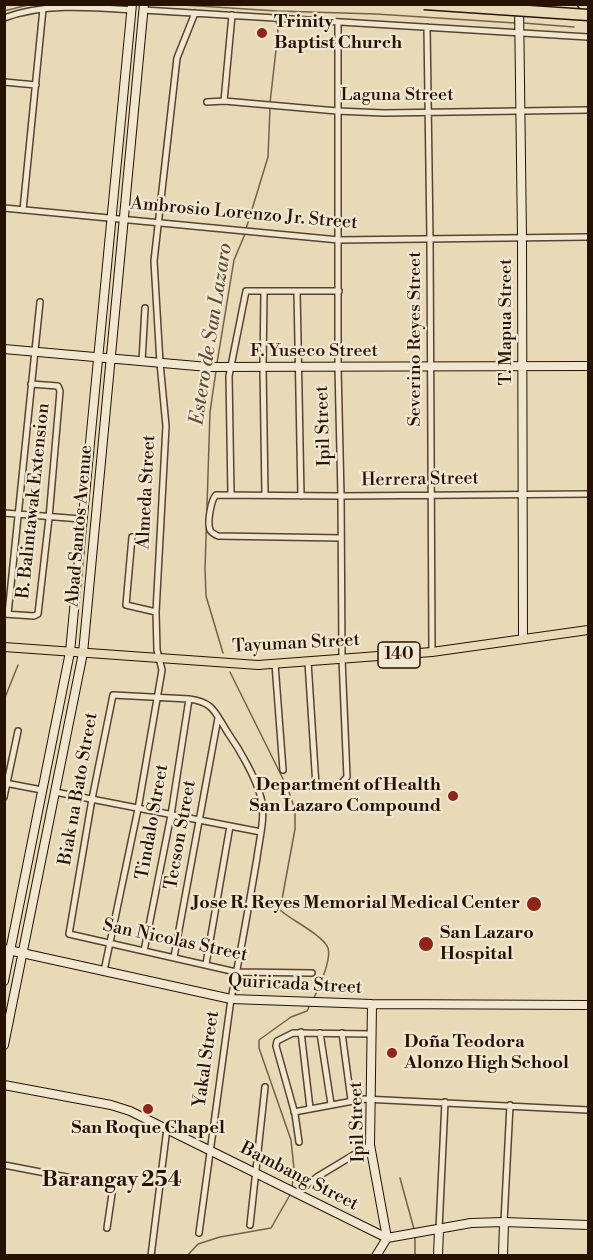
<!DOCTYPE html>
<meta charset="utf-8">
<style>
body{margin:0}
#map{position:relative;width:593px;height:1260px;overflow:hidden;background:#e9dab7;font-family:"Libre Bodoni",serif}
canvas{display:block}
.frame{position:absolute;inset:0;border:6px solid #271201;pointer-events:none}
</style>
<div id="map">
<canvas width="593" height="1260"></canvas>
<div class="frame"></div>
</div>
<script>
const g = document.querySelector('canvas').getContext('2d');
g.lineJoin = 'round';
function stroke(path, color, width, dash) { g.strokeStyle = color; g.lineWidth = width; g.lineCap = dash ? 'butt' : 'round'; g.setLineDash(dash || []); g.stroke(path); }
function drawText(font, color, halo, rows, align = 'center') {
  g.font = font + ' "Libre Bodoni",serif'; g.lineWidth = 4.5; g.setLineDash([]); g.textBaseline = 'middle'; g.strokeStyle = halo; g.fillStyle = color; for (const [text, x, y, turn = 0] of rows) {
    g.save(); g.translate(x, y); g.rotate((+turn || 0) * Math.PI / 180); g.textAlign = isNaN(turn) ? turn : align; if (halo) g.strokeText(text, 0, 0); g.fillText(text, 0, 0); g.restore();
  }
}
stroke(new Path2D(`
 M168,4L277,11L376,14L515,23
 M4,11L32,4
 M523,23L574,27
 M270,103L278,32L276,21
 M246,229L268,157L270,108
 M217,363L234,260L245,234
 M216,371L210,412L205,569L206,596L223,653
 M230,672L288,789L295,810V829L280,910C291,920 323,935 328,948C332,960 319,987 314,998
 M4,700L18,665
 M400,1178L414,1229
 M292,1188L294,1169L291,1140L259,1048V1040L291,1017L307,1011L310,1005
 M415,1237V1256
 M187,1256L198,1244L220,1237L271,1228L291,1193`), '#746149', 1.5);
const street = new Path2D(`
 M143,10L588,37
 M4,18C45,3 89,7 131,10
 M427,27L430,239L432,652
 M4,82L36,85
 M224,101L232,15
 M207,102L224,101L337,111L384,113L588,110
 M4,208L339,240L588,237
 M23,210L43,9
 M297,291L301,496
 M264,292L263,367L265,495
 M142,361L145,308
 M231,495L229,376L246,291H339
 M4,513L81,519
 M132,537L126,605L156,612
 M341,538L218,536C215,534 212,534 210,530C207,522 211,500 216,495L341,496L588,494
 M4,614L34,616L38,614L49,518L60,391L58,386L31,384
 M8,614L40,302
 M308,662L316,786
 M275,664L283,770
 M5,783L42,790
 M298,786L340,785L347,777L342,659L341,496L338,367V22
 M55,792L261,832
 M4,797L18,731
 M144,951L171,815L189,699
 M174,957L218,718
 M206,964L230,826
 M104,971L138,809L162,670L157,650L156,612L166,426L160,363L154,261L177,58L195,13
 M301,1032L310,1108
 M320,1033L331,1104
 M342,1033L351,1100
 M294,1112L364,1099L588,1110
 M299,1142L295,1114L276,1046L277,1041L293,1033L372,1034
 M4,1165L82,1180L110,1183L113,1187L107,1228
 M297,1193L317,1177L370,1145
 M504,1222L510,1105
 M250,1225L265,1087
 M439,1229L445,1102
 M199,1233L231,999C241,952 249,905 257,858C259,841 266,815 261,798C256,778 240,750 228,733C215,713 214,702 189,699L113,695L92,799L69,934L236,972L312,973
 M151,1256L167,1128`);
const secondary = new Path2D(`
 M519,4L522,238L523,639
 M4,349L208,367L588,366
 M4,949L231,999L372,1004L588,1005
 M4,981L70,652L132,4
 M372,1004L370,1145L387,1238
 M4,1045L83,653L144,4
 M4,1085L111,1105L130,1111L387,1238L471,1223L504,1222L588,1225
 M376,1256L387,1238
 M438,1256L439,1229
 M503,1256L504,1222`);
const primary = new Path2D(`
 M4,647L258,665L432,652L588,630`);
const highway = new Path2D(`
 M583,4L588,5`);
stroke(street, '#58442e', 8);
stroke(secondary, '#271201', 10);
stroke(primary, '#271201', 10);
stroke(highway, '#271201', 13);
stroke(street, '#f1e7d0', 5);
stroke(secondary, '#f1e7d0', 8);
stroke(primary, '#e9dab7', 8);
stroke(highway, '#e9dab7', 10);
const highwayBridge = new Path2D(`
 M424,4L588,15`);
stroke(highwayBridge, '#271201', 13, []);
stroke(highwayBridge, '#e9dab7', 10);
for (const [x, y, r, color] of [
 [262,33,6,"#8f2418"],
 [453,796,6,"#8f2418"],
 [534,904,8,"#8f2418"],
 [426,944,8,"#8f2418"],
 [392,1053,6,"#8f2418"],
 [148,1109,6,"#8f2418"]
]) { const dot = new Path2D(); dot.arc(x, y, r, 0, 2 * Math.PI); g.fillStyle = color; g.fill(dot); stroke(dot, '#f1e7d0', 2); }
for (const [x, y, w] of [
 [399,655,42]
]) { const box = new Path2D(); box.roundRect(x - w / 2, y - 13, w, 26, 4.5); g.fillStyle = '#f1e7d0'; g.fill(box); stroke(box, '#271201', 1.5); }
drawText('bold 16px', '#271201', null, [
 ["140",399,655]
]);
drawText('bold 18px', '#271201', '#f1e7d0', [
 ["Trinity",274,23],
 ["Baptist Church",274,44],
 ["Department of Health",441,786,"right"],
 ["San Lazaro Compound",441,807,"right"],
 ["Jose R. Reyes Memorial Medical Center",520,904,"right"],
 ["San Lazaro",440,934],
 ["Hospital",440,955],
 ["Doña Teodora",404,1043],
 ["Alonzo High School",404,1064],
 ["San Roque Chapel",148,1129,"center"]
], 'left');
drawText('18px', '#271201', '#f1e7d0', [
 ["Laguna Street",397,96],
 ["Ambrosio Lorenzo Jr. Street",244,214,5],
 ["T. Mapua Street",507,322,-90],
 ["Severino Reyes Street",416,339,-90],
 ["F. Yuseco Street",314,352],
 ["Ipil Street",324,426,-92],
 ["Herrera Street",420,480,-1],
 ["Almeda Street",147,492,-87],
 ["B. Balintawak Extension",34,501,-84],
 ["Abad Santos Avenue",80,526,-85],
 ["Tayuman Street",296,644,-3],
 ["Biak na Bato Street",79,789,-80],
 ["Tindalo Street",153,822,-80],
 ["Tecson Street",181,835,-80],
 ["San Nicolas Street",175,941,12],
 ["Quiricada Street",295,985,3],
 ["Yakal Street",207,1059,-82],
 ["Ipil Street",358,1122,-92],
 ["Bambang Street",299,1177,27]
]);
drawText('italic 20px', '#614d37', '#f1e7d0', [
 ["Estero de San Lazaro",212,334,-81]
]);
drawText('bold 21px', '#271201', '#f1e7d0', [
 ["Barangay 254",112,1181]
]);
</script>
